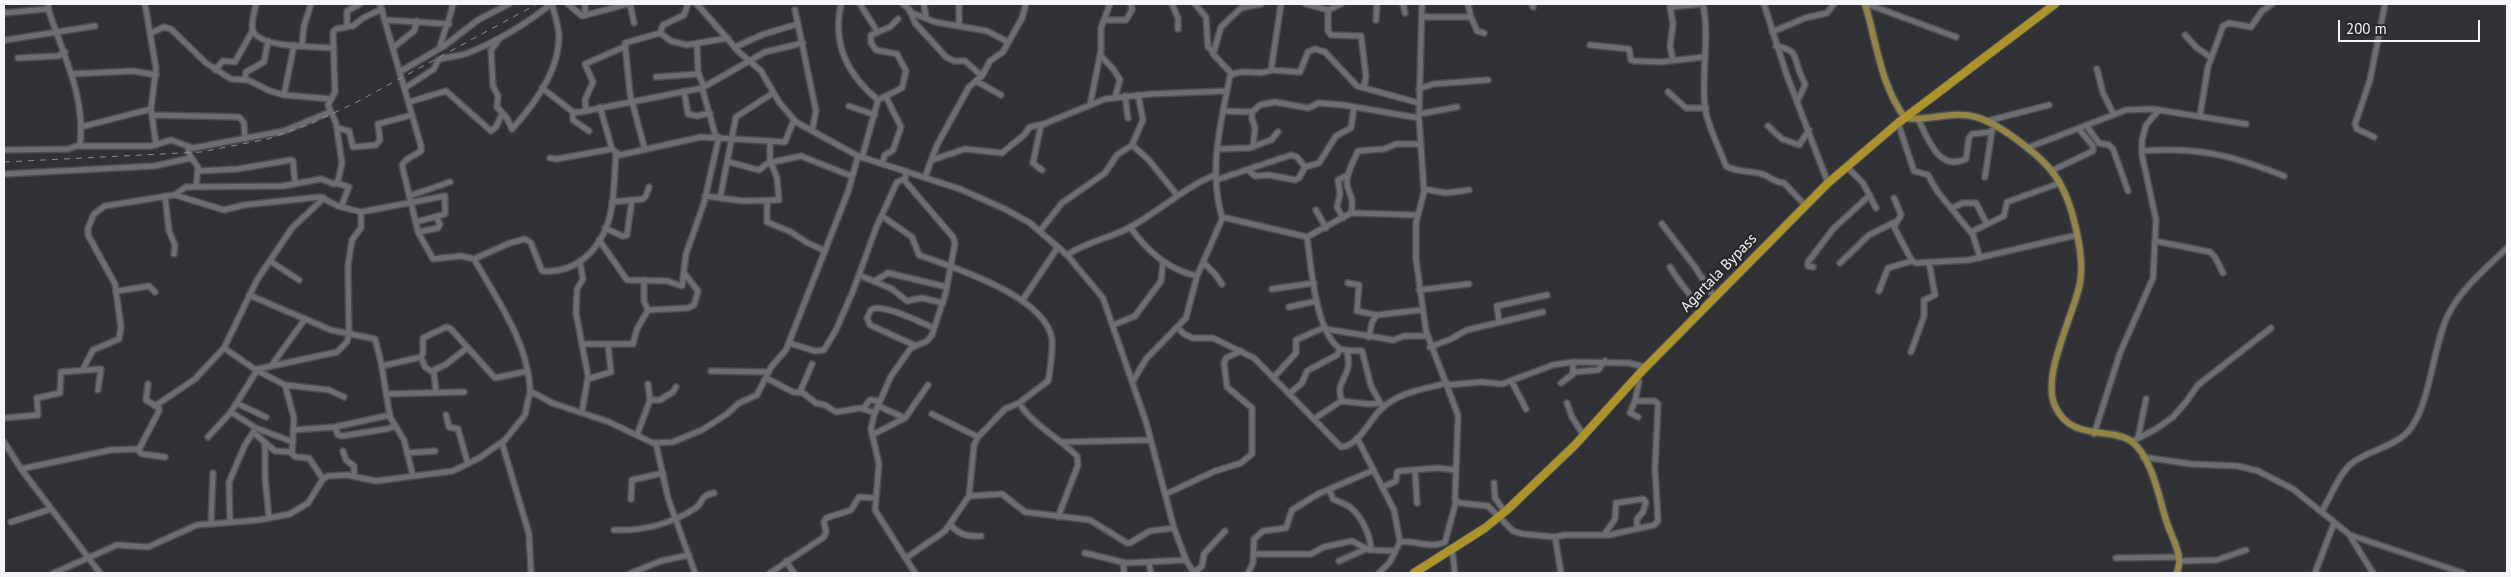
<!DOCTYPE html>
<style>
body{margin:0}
#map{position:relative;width:2511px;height:577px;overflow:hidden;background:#313236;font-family:"PT Sans",sans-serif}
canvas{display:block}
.frame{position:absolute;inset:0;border:5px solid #f4f5f8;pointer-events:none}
.scale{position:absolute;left:2338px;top:20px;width:142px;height:22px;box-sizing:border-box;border:2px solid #f4f5f8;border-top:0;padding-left:6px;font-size:15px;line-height:18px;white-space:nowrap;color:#f4f5f8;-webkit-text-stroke:4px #27282c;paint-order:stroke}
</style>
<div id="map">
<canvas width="2511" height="577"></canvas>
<div class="frame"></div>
<div class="scale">200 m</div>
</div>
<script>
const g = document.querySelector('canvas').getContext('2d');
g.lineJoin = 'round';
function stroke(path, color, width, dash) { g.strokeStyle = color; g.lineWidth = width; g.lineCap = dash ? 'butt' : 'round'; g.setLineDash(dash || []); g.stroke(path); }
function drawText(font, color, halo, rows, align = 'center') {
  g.font = font + ' "PT Sans",sans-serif'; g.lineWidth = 5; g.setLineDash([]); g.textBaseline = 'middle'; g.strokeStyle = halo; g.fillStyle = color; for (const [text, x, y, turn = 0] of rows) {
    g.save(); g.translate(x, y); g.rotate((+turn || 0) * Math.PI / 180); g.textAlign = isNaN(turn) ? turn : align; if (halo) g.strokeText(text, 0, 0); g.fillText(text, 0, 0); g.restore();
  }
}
const minor = new Path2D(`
 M145,4L156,68L151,109L156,145
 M256,4C255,11 250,24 253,31C262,49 316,46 334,48
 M380,4L421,146V151L406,160L402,165L418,232L433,259L461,256L474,259C497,299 530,346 530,393
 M568,4L582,16L628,4
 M630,4L634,23
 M697,4L738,51L761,71L779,102L796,122L858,156L960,189L1005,209L1030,223L1067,255L1103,298L1146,422L1174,528L1186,560L1194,573
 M841,4C832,45 848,75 878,100L862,158
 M860,4L877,31
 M903,4L910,10L915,23L946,57L954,61H965L982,76
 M924,4L926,18
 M1172,4L1178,18V29
 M1195,4L1206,17L1208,47L1213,52
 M1281,4L1271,70C1260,77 1241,67 1230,76C1221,122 1208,170 1222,217L1307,237L1351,213L1417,215
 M1306,4L1328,10V31L1331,35L1361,36L1366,76L1364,88
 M1403,4L1405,13
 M1422,4L1419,117L1424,192L1416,223V259L1426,331L1458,415L1455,500L1460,503L1488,506L1513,531L1523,534L1555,537L1561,573
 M1468,4L1471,17
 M1532,4L1533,7
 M1703,4C1710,38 1701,73 1705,108C1708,127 1719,147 1726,166C1738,173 1749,170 1762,174C1772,177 1772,182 1784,183L1805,205
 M1764,4L1786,73L1828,183
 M1867,4L1956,37
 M795,10L816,111L812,131
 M1328,10L1341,4
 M910,12L935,22L987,31L1008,42
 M4,13L47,9L49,4
 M585,15V4
 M1422,17H1471L1477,31L1484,33
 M385,20L449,24
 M1104,20H1126L1132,10L1131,4
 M1376,20L1377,4
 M347,26H353L363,18L382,9
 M959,26V4
 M1772,32L1805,18L1827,13L1834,4
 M151,33L164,27L171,29L206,63L231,79L248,80L270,91L284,95L331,99
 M660,33L663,25L684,15L688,4
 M2185,35L2196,47L2210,57
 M500,38L491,50L493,86L498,96L497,107L507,118L512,129C535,104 560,69 559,34C558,24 554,13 552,4
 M6,40L95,26
 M302,45L304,26L311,4
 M697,45L698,72L704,87
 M1590,45L1629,49L1631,60L1635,61L1661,62L1704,57
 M1776,46C1797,51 1793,53 1799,70C1800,75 1804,80 1805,85L1797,102
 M394,47L414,31L417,21
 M735,47L764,34L798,24
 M440,48C443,32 450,20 453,4
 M1100,55L1114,70L1120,80L1115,97
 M18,58L58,56L65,52
 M1673,60L1670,46L1673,24L1670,7L1701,4
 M2097,69L2103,93L2113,113
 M215,70L223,61L235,62L253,30
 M1271,70L1300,72L1308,52L1315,49L1325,52L1357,86L1419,103
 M401,71L444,46L478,20L509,4
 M72,74L133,71L156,75
 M1232,74L1213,54L1221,27L1241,8L1261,4
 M656,77L699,74
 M245,80L246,72L264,62L268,41
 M976,81L1001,95
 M405,88L434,69L438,60C448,56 458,57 468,53C498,41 526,24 551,4
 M542,88L573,112H581L702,88L765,52L803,43
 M702,88L716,137
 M1419,89L1433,84L1488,80
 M684,91L688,114L697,116L710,113
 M1668,92L1686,108H1706
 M284,95L294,45
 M1125,96L1128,118
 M878,100L902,88L906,71L897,54L876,50L871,43V35L890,27L898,19
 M409,102L446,91L491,131L496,127L502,114
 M1090,105L1101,50V28L1110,4
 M849,106L875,115
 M600,107L612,149L620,155L701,137L785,142L794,120
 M586,111L585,100L593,82L585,64L624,47
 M1223,111L1252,112
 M573,112V120L589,131
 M1419,114L1457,107
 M152,115L239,117L244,123L245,139
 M2200,115L2208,67L2223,26L2229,23L2251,27L2262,11L2272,4
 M1918,119C1928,138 1938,172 1966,159L1969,138L1972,134L1992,132
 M1987,121L2049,105
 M1898,123L1914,171L1928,175L1937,191L1973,235L1980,258
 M1041,125L1033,163L1042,170
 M2086,125L2099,143L2109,145L2113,149L2128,191
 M1768,126L1782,139L1799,145L1809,130
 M81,127L151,109
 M337,128L349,131L353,147L376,145L380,140L378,124L412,115
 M2374,137L2357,129L2355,124L2370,80L2385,4
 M1132,145L1148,159L1177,195
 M79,146H151L171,140L193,148L284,131L330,112
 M1253,147L1255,128L1252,119V112L1260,105L1275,102L1308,108L1319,103L1343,105L1419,118
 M188,148L190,156L198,167L196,187
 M2027,148L2126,110L2153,109L2246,124
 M1217,149L1249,148L1271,140L1278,132
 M4,150L68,149L80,145C86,95 62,54 48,8
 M645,150L630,94L625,43L660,33L671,41L687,45L728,38
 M2142,151C2199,147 2231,155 2284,176
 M550,158L557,159L612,149
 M932,160L965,149L1002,153L1024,135L1030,127L1044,124L1105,99L1151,94L1227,91
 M729,162L759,170L768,163L801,156L851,176
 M882,163L885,155L893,150L901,127L886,97
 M1305,167L1319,163L1336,136L1351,128L1354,107
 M1847,167L1863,183L1876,208
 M198,171L238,169L291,160L293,161L295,184
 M906,171L905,181L953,237L955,243L946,292L932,335L927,341L911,348L891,376L874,415L871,429L879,464L875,510L915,573
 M2051,171L2093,151V146L2079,129
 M4,174L154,166L191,158
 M925,177L937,145L969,87L982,76L990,61L1003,52L1022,18L1026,4
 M1985,177L1992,130
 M1216,180L1291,155L1297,157L1305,167L1299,178L1295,180L1269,175L1255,176L1248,170
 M336,183L349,187L341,207
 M1424,189L1446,193L1469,190
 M175,195L224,210L244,205L320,197L338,206L361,212L445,196V214L416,222
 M165,196L169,231L175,245L174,254
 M409,196L450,182
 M705,196L743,201L779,200L777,178L770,160V141
 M720,198L736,117L773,93
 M1894,198L1901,215L1894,227L1912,261L1916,263L1969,260L2077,235
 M612,202L643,199L646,196L649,187
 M767,202V222L791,232L806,242L825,251
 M1952,208L1963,203H1976L1987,224
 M1316,210L1326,228
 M1351,213C1355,193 1347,195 1347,182C1347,171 1354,161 1358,151L1384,149L1396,144H1421
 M882,216L912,237L919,255C955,268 1045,296 1052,339C1053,347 1050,373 1048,381L1019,403L1005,409L978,437L974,445L969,496L945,531L906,558
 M1343,218L1337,207L1340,194L1338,180L1348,175
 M1662,224L1695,267L1715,298
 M1130,227C1147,251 1168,270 1197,276
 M605,228L622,236L627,235L632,200
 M1040,231L1062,203L1105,173L1117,155L1132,145L1143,120L1138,95
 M418,232L438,228L440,224L436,217
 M1971,232L2004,216L2007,202L2060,183
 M1307,237C1311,265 1315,330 1339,348C1345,352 1355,350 1362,351L1371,386L1383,408
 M599,240L627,280L667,281L682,286L686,254L704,203L719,137
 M2155,241L2210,252L2215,257L2223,273
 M1067,255C1087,241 1113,238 1134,225C1162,209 1185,187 1215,175
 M474,259L510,243L525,239L531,243L542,271C574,274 598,252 608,223C615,202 614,176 616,154
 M270,261L299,280
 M1203,262L1215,274L1222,284
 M580,263L583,279L577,289L576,313L588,376L582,412
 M1840,263L1869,235L1895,222
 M1670,267C1679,283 1692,296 1702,311
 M1813,267L1808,266V262L1833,229L1870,195
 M859,275L892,289L907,301L922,298L943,303
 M644,280V301L648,310L688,308L694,305L698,291L684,273
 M875,281L888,273L947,287
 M1348,283L1359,285L1357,311L1377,315
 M1272,289L1314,283
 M1419,290L1469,284
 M117,291L149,286L155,292
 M1879,291L1888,268L1912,261
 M249,295L331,330L375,339L381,362L390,417L404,440L413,476
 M1022,301L1058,247
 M1289,307L1317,301
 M1499,322L1497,306L1547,295
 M1113,325L1135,316L1161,281L1163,262
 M1177,327L1184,334L1193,338H1213L1254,358L1341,447C1359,446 1370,419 1382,408C1400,392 1424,389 1447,383
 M1326,329L1393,340L1404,336H1427
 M1369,337L1372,322L1377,315L1421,310
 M789,343L815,351L824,350L836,330L853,291L876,228L897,182L904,179
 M583,344H633L637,329L648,310
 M914,345L870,325L867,318L871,310C881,302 922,323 934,328
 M1430,347L1451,339L1467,330L1543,312
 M224,348L256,370L285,385L294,418L292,454L296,457L309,458L323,479
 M1911,352L1924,316V300L1935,295L1929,262
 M421,357L425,367L434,373L436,392
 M271,366L305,319
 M382,366L421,357L423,353V338L446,327L451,329L495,378L528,371
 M83,369L93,350L119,339L121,327L115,284L88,235V228L94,214L105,206L174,195L186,187L283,186L321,179L334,184L338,181L342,163L336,123L328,105L335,92L333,32L336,29L347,27V11L360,4
 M432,371L445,365L467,348
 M711,371L769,372
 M1574,372L1598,370L1605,361
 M766,378L793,392L803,393L816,403L825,405L836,412L861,408L875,413
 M1273,378L1296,353V340L1325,327
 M588,379L611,372L608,345
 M1133,381L1146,359L1186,318L1197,276L1223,217
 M1512,382L1526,409
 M1561,383L1573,374V362
 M285,385L329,390L344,397
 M1448,385L1481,382L1502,384L1553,365L1573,362L1629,363L1645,367
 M800,392L812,364
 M386,394L464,392
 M1289,394L1302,383L1307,371L1337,355L1340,349
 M650,400H660L673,392L676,387
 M1342,400C1333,380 1356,375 1346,350
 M1635,401L1630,413L1638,417
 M236,403L266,417
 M1019,403C1033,425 1059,438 1077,456L1078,465L1058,517
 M1567,403L1572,417L1584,436
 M155,406L195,379L224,348L257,280L292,228L324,198
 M878,406L905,418
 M863,409L870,400L880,401
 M231,412L256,428L293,442
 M932,414L978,437
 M446,415L449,427L458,429L468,464
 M4,418L38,415L37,398L60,393L61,372L101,369L98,390
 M1314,419L1341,401L1369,404L1380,403
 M335,427L338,435L342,436L387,429L395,426
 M293,430L335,427L390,415
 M253,432L275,451L292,452
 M2094,434L2120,353L2153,278L2156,220L2142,155V140L2146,125L2159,110
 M637,435L650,400L648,384
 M872,435L905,418L928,385
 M208,437L231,412L258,369L337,352L347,342L349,335L348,266L352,240L361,228V212
 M1357,438L1394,510L1400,542
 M2138,438L2146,399
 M4,442L21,469L100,573
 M1063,442L1150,440
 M2131,442L2156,429L2173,417L2186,402L2198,385L2271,328
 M502,443L529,534L531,573
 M265,444V477L269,518
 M656,444L668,498L695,573
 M137,449L142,454L165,457
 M343,451L346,460L354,466V476
 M407,453L435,451
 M2143,457L2191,464L2238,466L2258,471L2293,489L2350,535L2463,573
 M21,469L111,450L139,449L159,411V408L146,400L148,384
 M1415,470L1417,503
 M1494,483L1495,498L1505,512
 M1383,487L1396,481L1397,472L1400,471L1438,468L1455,470
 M1329,489L1333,499C1339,502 1346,504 1351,508C1362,517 1371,537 1371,550
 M1166,494L1215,471L1241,463L1252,454V408L1227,387L1224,363L1226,358L1241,351
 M969,496L1002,494L1025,512L1090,520L1127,543H1130L1150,531L1174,528
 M631,499L632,480L663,473
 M2322,511C2331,496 2339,474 2352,463C2369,450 2398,446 2411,428C2431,400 2433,344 2449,313C2462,288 2487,267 2507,248
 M11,522L51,509
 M211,522L213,473
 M230,522L229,482L245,445L256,428
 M950,524C957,534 969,537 981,536
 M614,530C644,531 669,525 694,509C705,503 698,496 714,493
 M1604,535L1615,519L1616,503L1643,499L1646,502L1643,512L1637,519V529
 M2350,536L2373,573
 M1555,537L1565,535H1609L1654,525L1658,521L1655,469L1658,404L1655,401H1635L1639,382L1637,376
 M1452,549L1455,573
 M1085,553L1126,563L1186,560
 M1253,554H1311L1324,547L1352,541L1369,550L1395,551
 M2116,558L2179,557
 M786,561L794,573
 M1339,561L1366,549
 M2180,561L2217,560L2246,550
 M1123,563L1124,573
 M1149,563L1151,573
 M54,573L117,545L148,547L197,525L259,520L290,514L308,503L323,479L328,476L347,475L376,481L453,471L479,458L505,440L525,415L529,396L532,392L552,403L609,422L653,443L673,442L702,430L727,414L739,403L757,395L771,367L786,350L848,192L858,156
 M631,573L661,561L689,555
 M770,573L824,537L826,532L824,522L826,518L851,510L859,497L875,498
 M1194,573L1202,566L1204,554L1225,531
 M1248,573L1253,563L1254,539L1263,531L1286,528L1292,510L1318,494L1374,470
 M1379,573L1390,562L1400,542C1414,540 1432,549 1445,542L1456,502
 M2315,573L2334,523`);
const major = new Path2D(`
 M1865,4C1877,43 1880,84 1905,118C1928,122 1952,110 1976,117C2000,124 2042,156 2056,177C2072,200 2085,255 2080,283C2074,315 2041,375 2055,406C2071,442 2111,427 2131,441C2153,458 2159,499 2167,523C2171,535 2178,546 2179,559C2180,564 2178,568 2177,573`);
const highway = new Path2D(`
 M1414,573L1485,528L1507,510L1575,445L1641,372L1828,183L1898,123L2055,4`);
stroke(minor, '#4e4f52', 8);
stroke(major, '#4e4f52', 9);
stroke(highway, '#4e4f52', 10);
stroke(minor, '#6d6d72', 5);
stroke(major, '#938447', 6);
stroke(highway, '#ac942b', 8);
stroke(new Path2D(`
 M4,162L201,152L268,139L310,124L355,103L537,4`), '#8e8f93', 1, [6, 6]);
drawText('15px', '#f4f5f8', '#27282c', [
 ["Agartala Bypass",1719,273,-46]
]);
</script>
